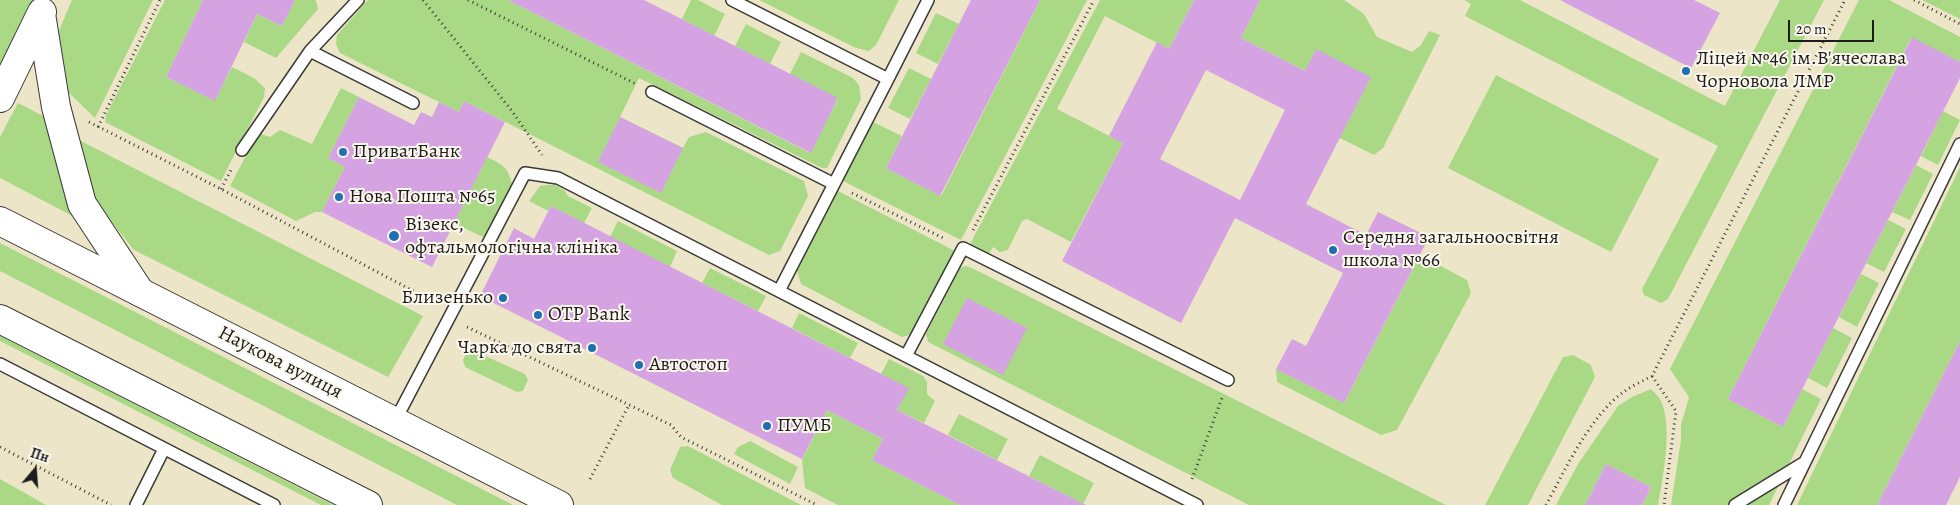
<!DOCTYPE html>
<meta charset="utf-8">
<style>
body{margin:0}
#map{position:relative;width:1960px;height:505px;overflow:hidden;background:#ece5c7;font-family:Alegreya,serif}
canvas{display:block}
.north{position:absolute;left:10px;top:445px;width:50px;height:50px;-webkit-text-stroke:4px #fbf7ec;paint-order:stroke;rotate:18deg;font-size:14px;font-weight:700;line-height:20px;text-align:center;color:#1c1c1c}
.north::after{content:'';display:block;margin:auto;width:18px;height:22px;background:#1c1c1c;clip-path:polygon(50% 0,100% 100%,50% 72%,0 100%)}
.scale{position:absolute;left:1788px;top:20px;width:86px;height:22px;box-sizing:border-box;border:2px solid #1c1c1c;border-top:0;padding-left:6px;font-size:15px;line-height:18px;white-space:nowrap;color:#1c1c1c;-webkit-text-stroke:4px #fbf7ec;paint-order:stroke}
</style>
<div id="map">
<canvas width="1960" height="505"></canvas>
<div class="north">Пн</div>
<div class="scale">20 m</div>
</div>
<script>
const g = document.querySelector('canvas').getContext('2d');
g.lineJoin = 'round';
function fillPath(path, color) { g.fillStyle = color; g.fill(path, 'evenodd'); }
function stroke(path, color, width, dash) { g.strokeStyle = color; g.lineWidth = width; g.lineCap = dash ? 'butt' : 'round'; g.setLineDash(dash || []); g.stroke(path); }
function drawText(font, color, halo, rows, align = 'center') {
  g.font = font + ' Alegreya,serif'; g.lineWidth = 4; g.setLineDash([]); g.textBaseline = 'middle'; g.strokeStyle = halo; g.fillStyle = color; for (const [text, x, y, turn = 0] of rows) {
    g.save(); g.translate(x, y); g.rotate((+turn || 0) * Math.PI / 180); g.textAlign = isNaN(turn) ? turn : align; if (halo) g.strokeText(text, 0, 0); g.fillText(text, 0, 0); g.restore();
  }
}
fillPath(new Path2D(`
 M0,0H37L2,64L0,63Z
 M72,0H153L95,118L67,91L62,68L58,33Z
 M165,0H203L166,77L215,100L232,67L254,78L265,88L264,97L221,181L105,122L106,115Z
 M295,0H314L316,1L318,9L276,58L244,42L257,14L282,26Z
 M368,0H508L810,153L838,99L790,74L801,52L853,78L859,85L861,99L827,168H822L639,78L620,117L683,148L689,137L706,132L804,181L808,196L780,251L769,255L464,101L459,112L340,53L336,44L337,35Z
 M691,0H698L725,14L714,36L682,19Z
 M759,0H899L876,45L869,51L856,48Z
 M1040,0H1087L961,240L843,181L873,122L902,136L886,168L941,196Z
 M1100,0H1194L1169,49L1105,16L1057,109L1123,143L1071,242L1027,219L1022,221L1008,250L1000,252L993,247L989,254L970,244Z
 M1260,0H1344L1364,14L1377,37L1412,52L1421,45L1429,31L1440,35L1383,148L1374,155L1340,138L1316,49L1305,71L1241,38Z
 M1464,0H1520L1725,106L1780,0H1824L1668,299L1661,303L1644,295L1642,289L1718,146L1465,16L1471,4Z
 M1859,0H1889L1960,37V62L1911,38L1728,399L1783,427L1802,389L1821,399L1769,505H1671L1681,440V425L1689,397L1670,369Z
 M1922,0H1960V19Z
 M936,13L959,24L938,64L916,53Z
 M746,24L781,42L770,64L735,46Z
 M909,68L931,79L910,119L888,108Z
 M1496,75L1659,159L1611,252L1448,168Z
 M341,88L359,97L328,158L345,167L322,212H315L296,221L230,186L258,133L270,137L280,130L312,144Z
 M18,103L47,118L54,154L82,221L0,178V137Z
 M1943,111L1960,120L1938,165L1921,156Z
 M79,140L423,316L388,377L134,250L91,196Z
 M487,157C503,165 508,167 512,184L485,238L454,223Z
 M1916,165L1933,174L1910,220L1892,212Z
 M1960,167V341L1877,505H1797Z
 M546,185H555L565,191L568,196L592,208L584,223L551,206L548,211L529,201L540,186Z
 M838,191L955,251L913,334L902,337L801,284L797,271Z
 M1888,220L1906,229L1884,272L1866,263Z
 M618,221L677,251L670,267L610,237Z
 M0,243L513,505H457L0,271Z
 M1420,255L1467,280L1471,293L1397,430L1381,435L1277,382L1276,369L1344,403Z
 M967,266L980,272L1446,505H1249L928,342L926,334L961,267Z
 M710,268L766,296L758,311L702,283Z
 M1861,274L1879,283L1857,327L1839,317Z
 M799,313L858,343L850,358L792,328Z
 M1833,328L1852,338L1827,388L1808,378Z
 M0,335L333,505H321L0,341Z
 M472,350L525,374L528,380L523,391L517,392L465,367L463,360L467,352Z
 M1573,355L1591,365L1595,377L1528,505H1485L1563,357Z
 M889,359L923,376L927,382V394L935,401L924,423L897,410L908,388L881,374Z
 M1651,389C1654,392 1659,397 1661,401C1673,427 1663,477 1658,505H1642L1651,487L1606,464L1585,505H1556L1578,464L1618,406L1632,397Z
 M827,410L883,439L872,460L960,505H838L805,488L802,460Z
 M959,414L1008,439L997,460L948,435Z
 M750,441L798,467L790,484L734,454L738,447Z
 M688,446L801,505H722L673,478L670,470L680,447Z
 M1040,455L1094,483L1083,504L1029,476Z
 M0,479L46,505H0Z`), '#aad986');
fillPath(new Path2D(`
 M203,0H295L282,26L257,14L215,101L166,77Z
 M508,0H644L838,98L811,153Z
 M971,0H1040L940,196L886,168Z
 M1194,0H1260L1241,38L1305,71L1316,49L1371,77L1306,204L1366,235L1378,212L1429,237L1344,403L1276,369L1292,339L1306,346L1343,273L1235,218L1181,323L1062,261L1123,143L1109,136L1157,42L1169,49ZM1206,70L1285,110L1240,200L1160,159Z
 M1560,0H1694L1720,13L1691,68Z
 M1912,37L1960,62V78L1783,427L1728,399Z
 M359,97L414,125L421,112L432,117L439,102L459,112L464,101L505,122L432,267L322,212L345,167L328,158Z
 M620,117L683,148L661,193L598,162Z
 M551,206L909,388L897,410L1086,505H960L872,460L883,439L827,410L802,459L480,296L514,228L534,239Z
 M967,298L1027,328L1003,375L943,344Z
 M1960,341V477L1946,505H1877Z
 M1606,464L1651,487L1642,505H1585Z`), '#d5a3e1');
const service = new Path2D(`
 M732,0L888,79L779,291
 M310,51L413,103
 M888,79L928,0
 M652,92L834,184
 M242,150L310,51L358,0
 M906,356L963,248L1228,380
 M0,364L274,505
 M395,421L525,173L558,178L1197,505
 M136,505L164,449
 M1735,505L1805,462
 M1784,505L1960,144`);
const tertiary = new Path2D(`
 M41,14L56,107L82,204L140,292
 M0,98L42,12`);
const secondary = new Path2D(`
 M0,221L559,505
 M0,319L368,505`);
stroke(service, '#3b3a36', 14);
stroke(tertiary, '#3b3a36', 30);
stroke(secondary, '#3b3a36', 30);
stroke(new Path2D(`
 M423,0L512,111L542,155
 M468,0L636,84
 M1914,0L1960,24
 M89,122L221,189L434,302
 M98,127L160,0
 M221,189L232,168
 M852,193L945,239
 M973,230L1094,0
 M467,327L671,425L681,437L817,505
 M1652,376L1676,411L1664,505
 M0,447L111,505
 M590,479L629,405
 M1192,479L1222,398
 M1546,505C1565,470 1591,414 1625,391C1633,385 1643,381 1652,376L1845,0`), '#3b3a36', 3, [1, 4]);
stroke(service, '#fff', 11);
stroke(tertiary, '#fff', 28);
stroke(secondary, '#fff', 28);
for (const [x, y, r, color] of [
 [1686,71,5,"#1f6fb2"],
 [343,152,5,"#1f6fb2"],
 [339,197,5,"#1f6fb2"],
 [394,236,6,"#1f6fb2"],
 [1333,250,5,"#1f6fb2"],
 [503,298,5,"#1f6fb2"],
 [538,315,5,"#1f6fb2"],
 [592,348,5,"#1f6fb2"],
 [639,365,5,"#1f6fb2"],
 [767,426,5,"#1f6fb2"]
]) { const dot = new Path2D(); dot.arc(x, y, r, 0, 2 * Math.PI); g.fillStyle = color; g.fill(dot); stroke(dot, '#fbf7ec', 2); }
drawText('20px', '#1c1c1c', '#fbf7ec', [
 ["Ліцей №46 ім.В'ячеслава",1696,59],
 ["Чорновола ЛМР",1696,82],
 ["ПриватБанк",353,152],
 ["Нова Пошта №65",349,197],
 ["Візекс,",405,225],
 ["офтальмологічна клініка",405,248],
 ["Середня загальноосвітня",1343,238],
 ["школа №66",1343,261],
 ["Близенько",493,298,"right"],
 ["OTP Bank",548,315],
 ["Чарка до свята",582,348,"right"],
 ["Автостоп",649,365],
 ["ПУМБ",777,426]
], 'left');
drawText('20px', '#1c1c1c', '#fbf7ec', [
 ["Наукова вулиця",280,363,27]
]);
</script>
